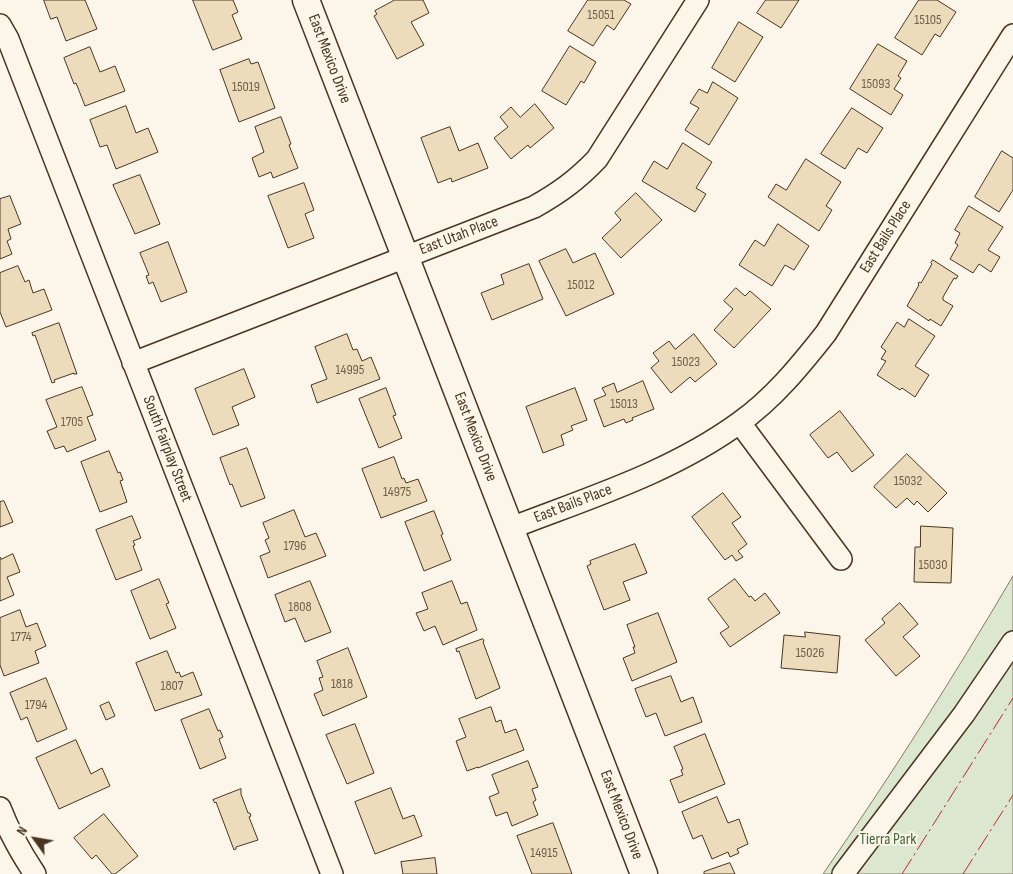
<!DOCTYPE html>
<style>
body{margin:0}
#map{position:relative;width:1013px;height:874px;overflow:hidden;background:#fbf6e9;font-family:"Sofia Sans Condensed",sans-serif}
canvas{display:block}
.north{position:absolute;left:10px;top:814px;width:50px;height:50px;-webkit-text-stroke:4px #fbf6e9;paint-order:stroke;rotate:302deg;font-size:14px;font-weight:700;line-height:20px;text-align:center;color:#4a3520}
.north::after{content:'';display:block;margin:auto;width:18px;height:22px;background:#4a3520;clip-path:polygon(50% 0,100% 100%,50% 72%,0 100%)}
</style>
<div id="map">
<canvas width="1013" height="874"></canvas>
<div class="north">N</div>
</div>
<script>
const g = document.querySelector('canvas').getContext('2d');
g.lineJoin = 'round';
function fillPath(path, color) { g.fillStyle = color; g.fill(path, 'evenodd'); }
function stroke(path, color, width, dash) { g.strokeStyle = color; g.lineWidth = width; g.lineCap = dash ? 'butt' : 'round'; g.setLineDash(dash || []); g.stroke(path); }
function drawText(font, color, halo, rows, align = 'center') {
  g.font = font + ' "Sofia Sans Condensed",sans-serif'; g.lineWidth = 4; g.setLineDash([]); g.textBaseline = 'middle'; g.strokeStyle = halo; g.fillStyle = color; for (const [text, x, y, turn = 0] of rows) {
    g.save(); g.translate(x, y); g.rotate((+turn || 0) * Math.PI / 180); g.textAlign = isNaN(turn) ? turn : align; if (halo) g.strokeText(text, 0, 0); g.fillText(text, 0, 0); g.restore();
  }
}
const green = new Path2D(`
 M1013,576V874H823C890,777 953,678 1013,576Z`);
fillPath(green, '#dce7d0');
stroke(green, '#887966', 1);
const building = new Path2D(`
 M44,0H85L97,29L66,41L57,17L51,19Z
 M193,0H233L238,12L232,15L242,39L213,50Z
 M395,0H423L429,13L411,22L424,45L397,59L374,16L377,14L375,11Z
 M588,0H624L631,4L614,30L607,25L593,46L568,31Z
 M766,0H799L781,28L757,13Z
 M919,0H937L956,12L940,37L935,34L922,55L895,38Z
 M739,22L763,37L735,82L712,68Z
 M878,44L907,61L898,76L901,78L894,89L903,95L891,115L850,89Z
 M570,46L596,62L584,83L581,81L566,105L542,91Z
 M90,47L100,72L115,66L125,91L85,106L76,83L74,84L64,58Z
 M249,59L251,64L258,62L275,108L239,122L220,70Z
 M713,82L738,98L709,145L685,130L699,108L690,103L699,89L707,93Z
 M535,104L554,128L530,148L528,145L511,159L494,138L508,127L500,117L511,107L520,117Z
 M126,106L136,133L148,128L158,152L116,169L107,145L100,147L90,120Z
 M852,108L883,128L867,153L858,148L845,169L821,154Z
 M281,117L291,144L289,145L298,168L273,178L271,172L259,177L252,158L264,152L255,127Z
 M450,127L459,151L478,143L488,168L452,182L451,178L438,183L421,138Z
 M683,143L712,162L696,188L706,194L695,212L642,181L654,161L667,169Z
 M1002,151L1013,158V190L999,212L975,197Z
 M806,159L841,182L826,206L832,210L819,231L768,197L776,184L786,190Z
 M140,175L160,224L135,234L113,185Z
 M304,183L314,210L305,214L314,238L288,248L268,196Z
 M636,193L662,220L621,258L602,238L621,220L615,213Z
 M10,196L21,224L8,229L11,239L7,241L12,254L0,259V199Z
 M969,206L1003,227L988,250L1000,257L991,272L979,264L973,273L950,259L958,245L955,243L960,233L955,230Z
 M778,224L809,246L794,270L785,265L772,286L739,265L755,240L764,246Z
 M168,242L187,292L161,302L153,282L149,284L146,276L149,275L140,253Z
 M566,249L573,263L595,253L614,294L566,316L539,261Z
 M933,260L958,276L956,279L954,278L943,297V300L953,306L941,326L930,319L929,321L907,306L919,285L918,284L919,282L921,283L932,264L931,263Z
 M529,264L543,299L492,320L481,293L504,284L501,275Z
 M18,266L25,282L29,280L33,293L44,289L52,310L6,327L0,312V273Z
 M736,288L745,296L750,291L771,309L734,348L714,330L733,309L724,301Z
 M909,319L935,336L915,366L929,375L915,397L902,388L900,390L877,375L886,361L881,359L886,351L881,347L897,322L904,327Z
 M59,323L77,374H74V373L54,380L55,382L52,383L35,335L33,336L32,333Z
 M347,334L353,350L357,349L362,361L371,357L380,379L317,403L311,385L327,379L315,347Z
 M694,334L717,364L695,382L690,377L671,393L651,368L659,361L653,353L669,341L675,349Z
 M244,369L255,397L232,407L239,425L213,435L195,389Z
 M643,381L654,409L632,418L633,420L626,423L624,419L604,427L594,400L606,395L602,388L614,383L617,392Z
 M82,387L93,415L87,417L96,440L67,452L64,446L55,449L47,431L57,427L46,400Z
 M386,388L396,415L393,416L402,438L379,448L359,399Z
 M575,388L587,420L571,426L573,430L561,435L564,445L543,453L526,407Z
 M840,411L874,455L852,472L837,452L828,458L810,435Z
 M247,448L265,498L241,507L232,484L230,485L220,458Z
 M109,451L118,473L120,472L123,480L120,481L127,502L100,512L81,462Z
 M907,454L947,493L928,512L917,501L914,505L907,498L896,508L874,487Z
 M394,457L402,479L404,478L406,483L418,479L427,501L381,518L362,469Z
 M723,493L741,517L732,523L747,544L738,551L743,557L736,561L732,555L725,560L692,517Z
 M4,501L13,522L0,527V502Z
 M294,510L305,537L316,533L326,556L268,578L260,556L270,552L265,540L269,538L263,523Z
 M434,511L443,534L441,535L451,560L424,571L405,522Z
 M132,516L141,538L133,541L135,545L133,546L142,570L116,580L96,530Z
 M921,526L953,528L951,583L914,582L915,547H920Z
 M635,544L647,573L623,582L630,600L604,610L587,566L591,564L590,561Z
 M13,554L20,572L7,577L14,595L0,601V557L1,559Z
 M159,579L169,603L166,604L176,628L150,639L131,591Z
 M735,579L749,597L751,596L755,601L765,593L780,613L730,647L720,633L729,627L708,599Z
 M310,581L331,632L305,642L295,618L285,622L275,595Z
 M452,581L461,604L467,602L477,630L443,645L435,626L424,631L416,613L428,609L422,593Z
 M900,603L918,624L903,637L920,656L896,676L865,640L885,623L882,619Z
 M20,610L26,627L37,623L46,646L35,651L39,663L4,676L0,665V618Z
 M658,613L677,662L632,681L623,658L635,653L633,647H635L627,625Z
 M805,632L840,636L837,673L781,668L784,635L805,637Z
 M483,639L484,641L483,642L500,688L476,699L459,651L457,652L456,649Z
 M348,648L367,697L323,716L314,694L323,690L319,678L323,677L317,661Z
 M167,651L176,673L179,672L181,677L193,672L202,695L155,711L136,663Z
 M671,676L681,702L693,697L702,722L665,736L656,713L646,717L635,689Z
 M46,678L67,729L37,742L27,717L21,720L10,693Z
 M109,702L115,716L106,720L100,706Z
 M491,707L496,722L501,720L505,733L516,729L524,750L478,768V767L467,771L456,741L466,737L459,719Z
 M209,709L218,731L220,730L223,737L219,739L226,758L200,769L181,720Z
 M355,724L374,773L347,784L326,735Z
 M705,734L725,784L679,803L670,780L683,775L681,770L683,769L674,747Z
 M76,740L91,774L102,768L110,786L59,809L36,758Z
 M528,761L538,787L532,789L536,800L533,802L538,815L512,826L507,812L496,816L489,797L499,793L492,775Z
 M391,788L403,819L414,815L422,836L375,854L355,802Z
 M241,789V794L248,813H250L251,816L249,817L258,840L236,847V849L234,850L216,802L215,803L213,800Z
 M717,797L728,823L739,819L748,844L737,849L739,853L730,857L728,852L712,859L702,835L693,839L682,812Z
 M104,814L138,856L115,874H112L96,855L92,859L74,838Z
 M553,823L572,874H532L517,836Z
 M435,858L437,874H403L401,862Z
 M730,863L735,874H704V872Z`);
fillPath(building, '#ecdcbc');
stroke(building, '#4a3520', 1);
const minor = new Path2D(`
 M0,25L8,39L332,874
 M133,363L534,207C559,193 577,180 597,159L698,0
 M740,423L841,559
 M511,528C588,498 670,473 739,423C773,399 800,366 826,333L1013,35
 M0,808C9,832 21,853 35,874
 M843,874L964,714L1013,642`);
const tertiary = new Path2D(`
 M306,0L644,874`);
stroke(minor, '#4a3520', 24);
stroke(tertiary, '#4a3520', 29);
stroke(minor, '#fbf6e9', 21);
stroke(tertiary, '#fbf6e9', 26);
stroke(new Path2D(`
 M902,874L1013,698
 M963,874L1013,795`), '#c62828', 1, [18, 4, 2.5, 4]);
drawText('14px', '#725f47', null, [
 ["15051",601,15],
 ["15105",928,20],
 ["15093",876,84],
 ["15019",246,87],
 ["15012",581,285],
 ["15023",686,362],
 ["14995",350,370],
 ["15013",624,404],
 ["1705",72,422],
 ["15032",908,481],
 ["14975",397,492],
 ["1796",295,546],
 ["15030",933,565],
 ["1808",300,607],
 ["1774",21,637],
 ["15026",810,653],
 ["1818",342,684],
 ["1807",172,686],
 ["1794",36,705],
 ["14915",544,853]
]);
drawText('16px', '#4a3520', '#fbf6e9', [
 ["East Mexico Drive",329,59,69],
 ["East Utah Place",459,236,-21],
 ["East Bails Place",886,237,-58],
 ["East Mexico Drive",475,437,69],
 ["South Fairplay Street",167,449,69],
 ["East Bails Place",573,504,-21],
 ["East Mexico Drive",621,815,69]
]);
drawText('16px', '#436837', '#fbf6e9', [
 ["Tierra Park",888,840]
]);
</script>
